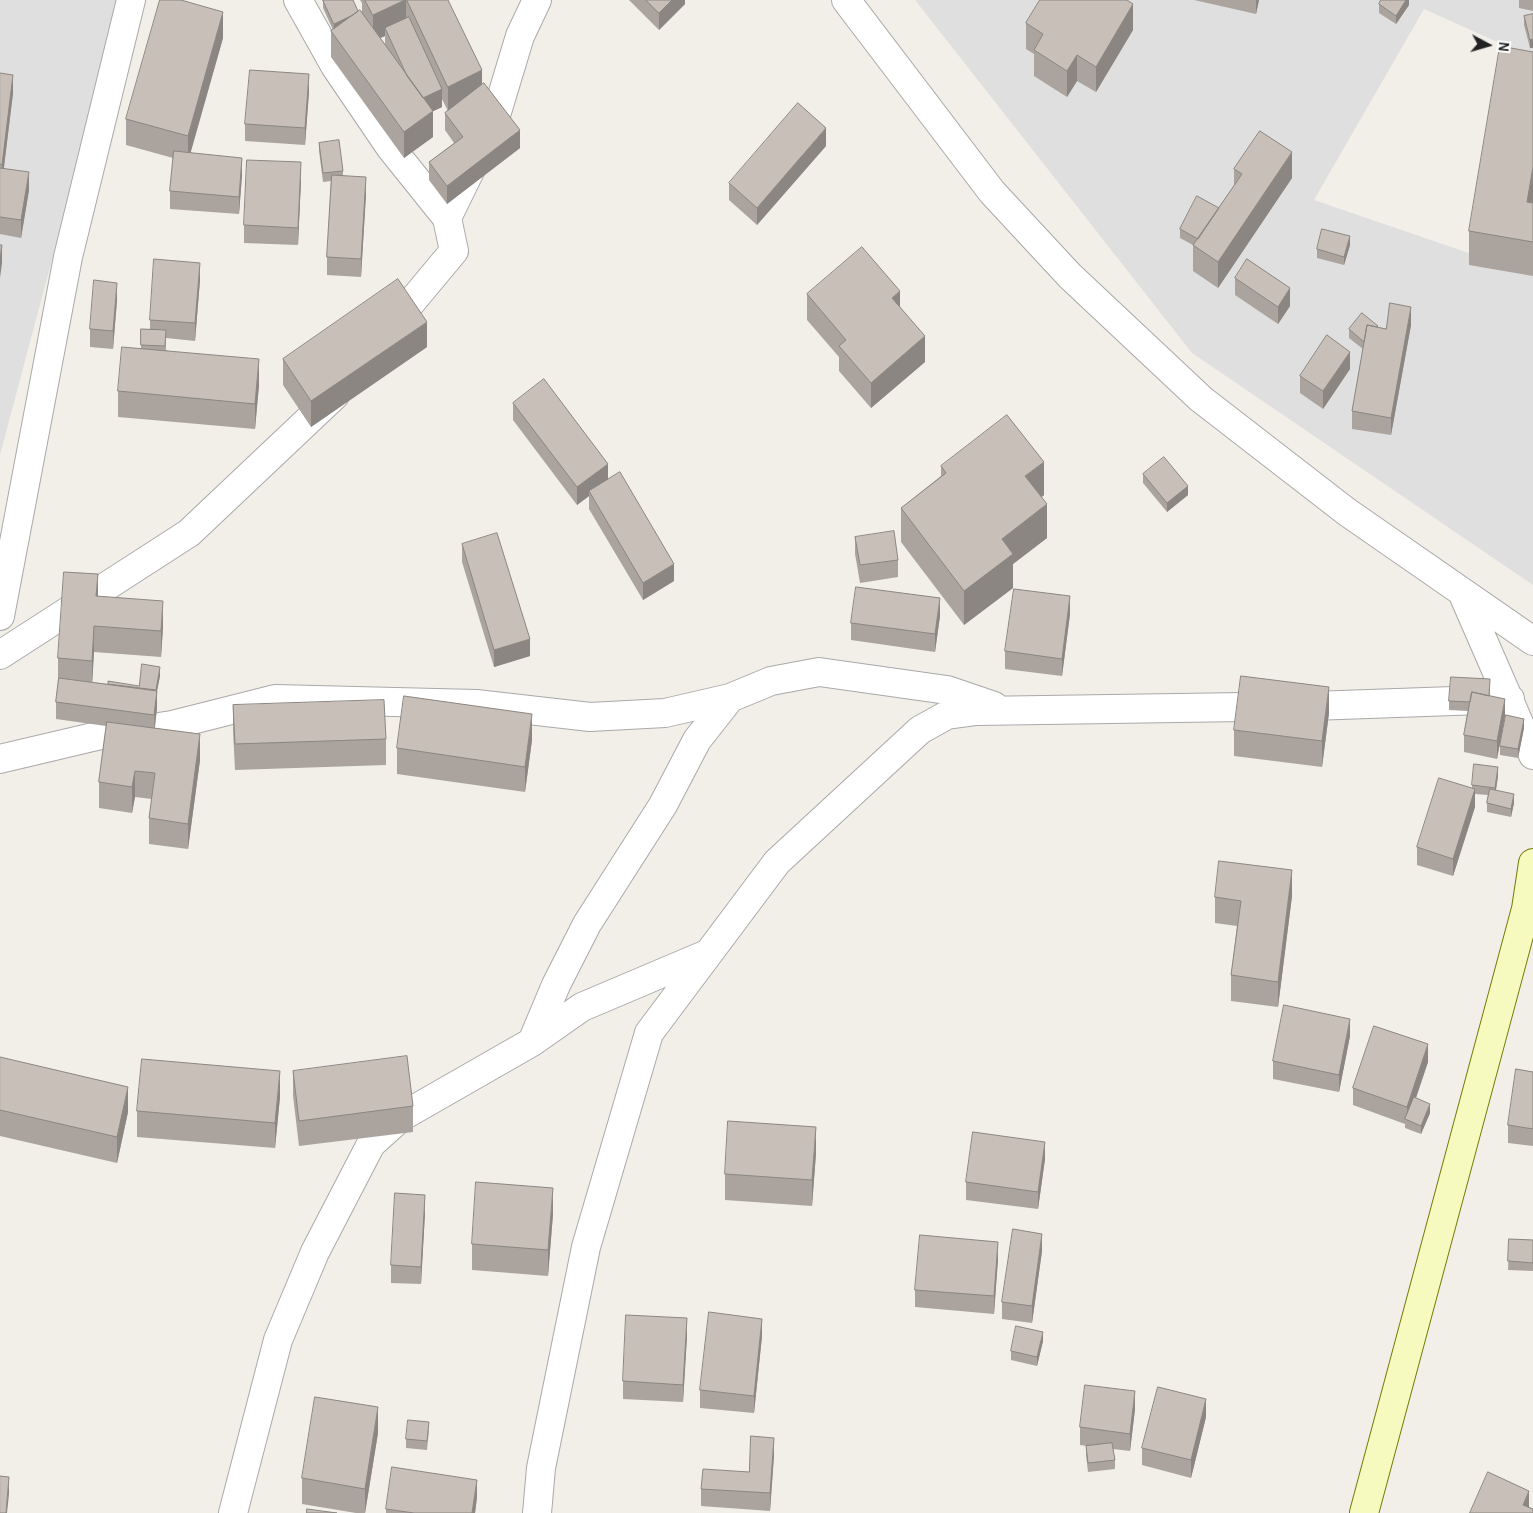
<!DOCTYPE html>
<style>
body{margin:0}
#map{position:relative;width:1533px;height:1513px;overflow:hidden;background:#f2efe9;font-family:"Alegreya Sans",sans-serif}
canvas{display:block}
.north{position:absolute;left:1463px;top:20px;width:50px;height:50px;-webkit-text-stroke:4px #fff;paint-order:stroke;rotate:96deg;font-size:14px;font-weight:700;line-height:20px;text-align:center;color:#222}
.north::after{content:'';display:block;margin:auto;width:18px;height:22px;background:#222;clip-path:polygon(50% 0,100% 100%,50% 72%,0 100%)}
</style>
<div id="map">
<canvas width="1533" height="1513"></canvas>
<div class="north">N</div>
</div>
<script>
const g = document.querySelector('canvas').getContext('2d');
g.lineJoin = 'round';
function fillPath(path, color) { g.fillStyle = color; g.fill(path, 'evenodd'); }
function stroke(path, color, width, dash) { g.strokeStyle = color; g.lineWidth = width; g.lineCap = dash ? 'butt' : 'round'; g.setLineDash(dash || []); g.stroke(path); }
fillPath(new Path2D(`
 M0,0H121L0,455Z
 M915,0H1533V58L1424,9L1314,200L1533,275V585L1192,353Z`), '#e0dfdf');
const street = new Path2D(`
 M298,0L335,66L390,147L447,218L454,251L389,329
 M846,0L992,192L1070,276L1201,399L1347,512L1533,641
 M447,218L494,122L520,36L537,0
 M1462,592L1533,755
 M0,616L68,257L131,0
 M0,655L189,533L335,395
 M0,759L97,736L172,725L275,699L476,704L590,717L665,713L730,698L771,681L819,672L947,690L994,706
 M532,1042L556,985L587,924L663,805L697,740L730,698
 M233,1513L278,1340L315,1252L371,1144L401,1117L532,1042L582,1007L707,954
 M537,1513L541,1468L586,1247L649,1033L777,862L920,730L947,715L976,711L1312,706L1510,699`);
const secondary = new Path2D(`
 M1364,1513L1526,909L1533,863`);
stroke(street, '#a9a9a9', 30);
stroke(secondary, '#707d05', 30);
stroke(street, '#fff', 28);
stroke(secondary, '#f7fabf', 28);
fillPath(new Path2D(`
 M323,0L362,12V3L360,0H448L482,85L520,148L447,204L429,180V162L454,143L445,130V113L448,111L442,99V107L433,111V137L404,158L331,57V31L333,30L323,8ZM385,36V44L380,38Z
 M629,0H685V4L659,30Z
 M1194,0H1259L1256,14Z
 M1406,0H1409V5L1396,24L1379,13V4Z
 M1519,0H1533V11L1519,8Z
 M1533,14L1530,48L1524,25V16Z
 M1026,23L1133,30L1096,92L1077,81L1067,97L1034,76V54L1026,49Z
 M223,38L190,153L242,175L239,214L170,209V191L173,158L126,145V119Z
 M1533,52V276L1469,265V231Z
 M0,73L13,93L4,168L29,190L21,238L0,234Z
 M309,92L305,145L245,141V124Z
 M319,143L343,171V175L366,194L361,277L327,275V257L331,181L323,182L319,151Z
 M826,146L757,225L729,200V183Z
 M1234,169L1292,178L1218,288L1193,271V245L1180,238V229L1219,208L1234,186Z
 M301,180L298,245L244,243V225Z
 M1350,245L1344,265L1317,258V249Z
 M1235,278L1290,306L1278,324L1235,295Z
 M200,280L195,341L166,338V350L259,385L255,429L118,417V391L141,348V329H150V320Z
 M807,294L900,307L925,362L871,408L839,371V357L807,320Z
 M117,300L113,349L90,347V329Z
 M1411,325L1391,435L1352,429V411L1363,349L1349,338V329L1378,327L1386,329Z
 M427,347L311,427L283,385V359Z
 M1350,369L1323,409L1300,393V376Z
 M513,403L608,479L674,581L643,600L589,509V496L577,505L513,420Z
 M941,466L1044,495L1042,497L1047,538L1013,564V588L964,625L901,542V508L941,476Z
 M1143,474L1188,495L1167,512L1143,483Z
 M855,537L898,560V577L860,583L855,554Z
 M462,544L530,656L494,667L462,562Z
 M98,596L163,627L161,657L94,652L92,682L108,684L139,686L160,676L157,691V708L155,728L200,760L188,849L149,844V818L152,799L135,797L132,813L99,808V782L106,726L56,719V702L58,684V658Z
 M1070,614L1062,676L1005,669V651Z
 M940,616L935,652L851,640V623Z
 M1490,688V696L1505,716L1497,759L1464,752V735L1468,711L1449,710V701Z
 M233,705L386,739V765L235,770L233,731Z
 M1329,713L1322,767L1234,756V730Z
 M1524,728L1518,758L1500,755V746Z
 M532,740L525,792L397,774V748Z
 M1498,776L1496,790L1514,803L1511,817L1487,812V803L1488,795L1475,794V807L1453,876L1417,865V847L1472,788V785Z
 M1292,896L1278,1007L1231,1001V975L1237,926L1215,923V897Z
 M1350,1036L1339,1092L1273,1079V1061Z
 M0,1057L128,1112L117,1163L0,1136Z
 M1428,1062L1416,1098L1430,1113L1421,1134L1405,1128V1124L1353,1105V1088Z
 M293,1071L413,1106V1132L299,1146L293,1096Z
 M1533,1072V1146L1508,1143V1125Z
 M280,1097L275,1148L137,1137V1111Z
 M816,1153L812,1206L725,1200V1174Z
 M1045,1159L1038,1209L966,1200V1182Z
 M425,1213L421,1284L391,1283V1265Z
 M553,1214L548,1276L472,1270V1244Z
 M1509,1239L1533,1240V1271L1508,1270Z
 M1042,1251L1032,1323L1002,1319V1302Z
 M998,1259L994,1314L915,1307V1290Z
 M687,1336L683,1402L623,1399V1381Z
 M762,1336L754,1413L700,1408V1390Z
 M1043,1341L1037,1366L1011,1360V1351Z
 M1135,1409L1130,1451L1113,1449L1115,1460V1469L1088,1472L1086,1455V1446H1087L1080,1445V1427Z
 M1206,1417L1191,1478L1142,1465V1448Z
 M429,1430L427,1450L406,1448V1439Z
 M378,1433L365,1513H356L302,1504V1478Z
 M774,1455L770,1511L701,1506V1489L749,1472Z
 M477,1497L475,1513H386V1509Z`), '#aba49e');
fillPath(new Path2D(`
 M405,0H406V25L385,28V36L373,41V15Z
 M672,0H685V4L659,30V13Z
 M1256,0H1259L1256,14Z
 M1406,0H1409V5L1396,24V16Z
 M1133,4V30L1096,92V67Z
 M223,12V38L188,162V136Z
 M358,12L334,32V24Z
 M1533,39V48H1530V40Z
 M1077,55V81L1067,97V71Z
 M482,70V96L448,113V87Z
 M309,74V92L305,145V128Z
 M13,75V93L2,182V165Z
 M442,89V107L419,118V100Z
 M433,111V137L404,158V132Z
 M826,128V146L757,225V208Z
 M520,130V148L447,204V186Z
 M1292,152V178L1218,288V262Z
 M242,158V175L239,214V197Z
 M301,162V180L298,245V228Z
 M1533,167V201L1527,236V202Z
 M29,172V190L21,238V220Z
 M366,177V194L361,277V259Z
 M1350,236V245L1344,265V257Z
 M2,245V263L0,278V260Z
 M200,263V280L195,341V323Z
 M117,283V300L113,349V331Z
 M1290,288V306L1278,324V307Z
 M900,291V317L892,298Z
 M1411,307V325L1391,435V418Z
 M427,322V347L311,427V401Z
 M925,336V362L871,408V383Z
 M1350,352V369L1323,409V391Z
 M259,359V385L255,429V404Z
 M1044,462V495L1025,510V476Z
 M608,464V481L589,491V496L577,505V487Z
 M1188,486V495L1167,512V503Z
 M1047,504V538L1013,564V588L964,625V591L1002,539Z
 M674,564V581L643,600V583Z
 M98,574V600L96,596Z
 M1070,596V614L1062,676V659Z
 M940,598V616L935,652V634Z
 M163,601V627L161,657V631Z
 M94,626V652L92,687V661Z
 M530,639V656L494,667V650Z
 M160,667V676L157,691V708L154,733L155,698Z
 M1329,687V713L1322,767V741Z
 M1505,699V716L1497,759V741Z
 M532,714V740L525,792V767Z
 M1524,719V728L1518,758V749Z
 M200,734V760L188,849V824Z
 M1498,767V776L1495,796V788Z
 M135,771V797L132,813V787Z
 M1475,789V807L1453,876V859Z
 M1514,794V803L1511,817V809Z
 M1292,870V896L1278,1007V982Z
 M1350,1019V1036L1339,1092V1075Z
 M1428,1044V1062L1408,1121L1407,1120V1107Z
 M280,1071V1097L275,1148V1123Z
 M128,1087V1112L117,1163V1137Z
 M1430,1104V1113L1421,1134V1126Z
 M816,1127V1153L812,1206V1180Z
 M1045,1142V1159L1038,1209V1192Z
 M553,1188V1214L548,1276V1250Z
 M425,1195V1213L421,1284V1267Z
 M1042,1234V1251L1032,1323V1306Z
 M998,1242V1259L994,1314V1296Z
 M687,1318V1336L683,1402V1385Z
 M762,1319V1336L754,1413V1396Z
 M1043,1332V1341L1037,1366V1357Z
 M1135,1391V1409L1130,1451V1434Z
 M1206,1399V1417L1191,1478V1460Z
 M378,1407V1433L365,1513V1489Z
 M774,1438V1455L770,1511V1493Z
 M9,1477V1494L7,1513H6Z
 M477,1480V1497L475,1513H472Z
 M1529,1491V1513L1523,1505Z`), '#8b8681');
const building = new Path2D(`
 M160,0H181L223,12L188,136L126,119Z
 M323,0H353L358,11L353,15L334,24Z
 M365,0H405L373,15Z
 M407,0H448L482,70L448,87Z
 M646,0H672L659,13Z
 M1040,0H1127L1133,4L1096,67L1077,55L1067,71L1034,50L1043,34L1026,23Z
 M1381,0H1406L1396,16L1379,4Z
 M360,10L433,111L404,132L331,31Z
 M1533,14V39L1530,40L1524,16Z
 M409,17L442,89L423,98L407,76L385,28Z
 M1500,46L1533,52V167L1527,202L1533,203V242L1469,231Z
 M250,70L309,74L305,128L245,124Z
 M0,73L13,75L2,165L0,164Z
 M484,83L520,130L447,186L429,162L463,137L445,113Z
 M798,103L826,128L757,208L729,183Z
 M1260,131L1292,152L1218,262L1193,245L1242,174L1234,169Z
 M339,140L343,171L323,173L319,143Z
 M174,151L242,158L239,197L170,191Z
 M247,160L301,162L298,228L244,225Z
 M0,168L29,172L21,220L0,217Z
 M332,175L366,177L361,259L327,257Z
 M1197,196L1219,208L1198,239L1180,229Z
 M1322,229L1350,236L1344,257L1317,249Z
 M0,245H2L0,260Z
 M862,247L900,291L892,298L925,336L871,383L839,346L846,340L807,294Z
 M154,259L200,263L195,323L150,320Z
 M1247,259L1290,288L1278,307L1235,278Z
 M398,279L427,322L311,401L283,359Z
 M94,280L117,283L113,331L90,329Z
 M1390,303L1411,307L1391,418L1352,411L1367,325L1386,329Z
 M1362,313L1378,326L1377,327L1367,325L1364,342L1349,329Z
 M141,329L166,330L165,346L141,345Z
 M1327,335L1350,352L1323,391L1300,376Z
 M122,347L259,359L255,404L118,391Z
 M544,379L608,464L577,487L513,403Z
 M1007,415L1044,462L1025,476L1047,504L1002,539L1013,554L964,591L901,508L946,473L941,466Z
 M1164,457L1188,486L1167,503L1143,474Z
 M620,472L674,564L643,583L589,491Z
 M894,531L898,560L860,565L855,537Z
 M497,533L530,639L494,650L462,544Z
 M64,572L98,574L96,596L163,601L161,631L94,626L92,661L58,658Z
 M856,587L940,598L935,634L851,623Z
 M1014,589L1070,596L1062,659L1005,651Z
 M142,664L160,667L156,690L108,684V681L139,686Z
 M1241,676L1329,687L1322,741L1234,730Z
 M1451,677L1490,679L1489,696L1472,692L1470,702L1449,701Z
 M59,678L157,691L154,715L56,702Z
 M1472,692L1505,699L1497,741L1464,735Z
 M404,696L532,714L525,767L397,748Z
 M384,700L386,739L235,744L233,705Z
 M1506,715L1524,719L1518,749L1500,746Z
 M107,722L200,734L188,824L149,818L155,773L135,771L132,787L99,782Z
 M1474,764L1498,767L1495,788L1472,785Z
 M1439,778L1475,789L1453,859L1417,847Z
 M1490,789L1514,794L1511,809L1487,803Z
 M1219,861L1292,870L1278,982L1231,975L1241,901L1215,897Z
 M1284,1005L1350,1019L1339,1075L1273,1061Z
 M1374,1026L1428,1044L1407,1107L1353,1088Z
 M407,1056L413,1106L299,1121L293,1071Z
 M0,1057L128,1087L117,1137L0,1110Z
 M142,1059L280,1071L275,1123L137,1111Z
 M1516,1069L1533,1072V1129L1508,1125Z
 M1414,1097L1430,1104L1421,1126L1405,1119Z
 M728,1121L816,1127L812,1180L725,1174Z
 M973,1132L1045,1142L1038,1192L966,1182Z
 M476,1182L553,1188L548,1250L472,1244Z
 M395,1193L425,1195L421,1267L391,1265Z
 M1013,1229L1042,1234L1032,1306L1002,1302Z
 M920,1235L998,1242L994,1296L915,1290Z
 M1509,1239L1533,1240V1263L1508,1261Z
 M709,1312L762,1319L754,1396L700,1390Z
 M626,1315L687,1318L683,1385L623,1381Z
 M1016,1326L1043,1332L1037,1357L1011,1351Z
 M1085,1385L1135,1391L1130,1434L1080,1427Z
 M1158,1387L1206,1399L1191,1460L1142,1448Z
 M315,1397L378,1407L365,1489L302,1478Z
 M408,1420L429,1422L427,1441L406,1439Z
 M751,1436L774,1438L770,1493L701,1489L703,1469L749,1472Z
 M1112,1443L1115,1460L1088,1463L1086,1446Z
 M392,1467L477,1480L472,1513H414L386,1509Z
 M1488,1472L1529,1491L1523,1505L1533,1509V1513H1470Z
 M0,1476L9,1477L6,1513H0Z
 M307,1509L337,1513H307Z`);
fillPath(building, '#c7bfb8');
stroke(building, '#8b8681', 1);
</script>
